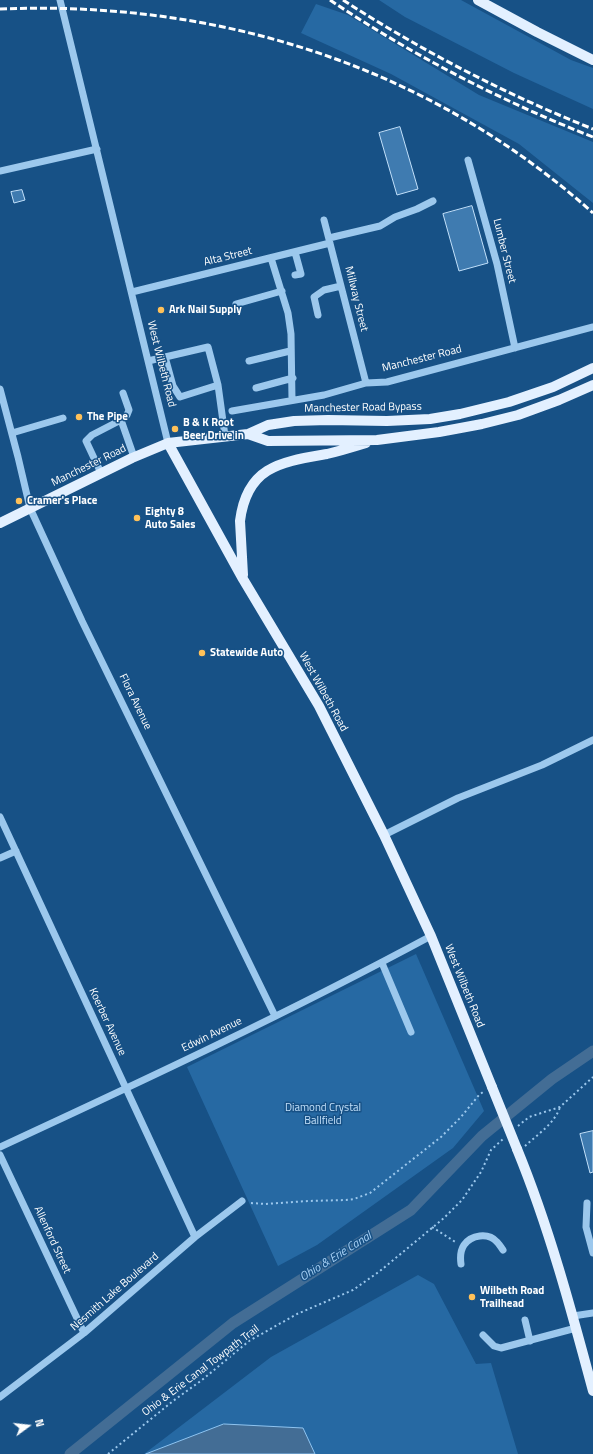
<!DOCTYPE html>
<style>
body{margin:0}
#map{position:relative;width:593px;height:1454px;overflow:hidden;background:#175186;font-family:"Titillium Web",sans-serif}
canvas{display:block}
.north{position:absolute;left:8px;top:1406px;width:40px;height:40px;-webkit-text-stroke:3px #175186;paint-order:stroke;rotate:75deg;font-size:11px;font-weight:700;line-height:16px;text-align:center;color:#fff}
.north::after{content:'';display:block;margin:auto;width:14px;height:18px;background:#fff;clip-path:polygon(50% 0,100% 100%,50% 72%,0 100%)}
</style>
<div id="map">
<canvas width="593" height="1454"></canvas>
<div class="north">N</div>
</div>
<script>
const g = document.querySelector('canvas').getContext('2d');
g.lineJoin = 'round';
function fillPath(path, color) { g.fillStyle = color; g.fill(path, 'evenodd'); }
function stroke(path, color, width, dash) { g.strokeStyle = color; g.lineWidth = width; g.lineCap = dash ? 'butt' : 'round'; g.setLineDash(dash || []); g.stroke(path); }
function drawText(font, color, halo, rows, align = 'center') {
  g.font = font + ' "Titillium Web",sans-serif'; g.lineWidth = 3; g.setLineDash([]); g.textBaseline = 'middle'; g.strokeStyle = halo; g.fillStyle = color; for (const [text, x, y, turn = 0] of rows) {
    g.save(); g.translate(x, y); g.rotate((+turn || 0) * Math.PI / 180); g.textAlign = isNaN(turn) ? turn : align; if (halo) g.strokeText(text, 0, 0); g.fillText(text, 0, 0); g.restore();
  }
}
fillPath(new Path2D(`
 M379,0H461L571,60L593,68V109L514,73L405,17Z
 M316,4L348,15L479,95L593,142V203L519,144L391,74L301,33Z
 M416,954L484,1111L453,1148L317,1245L278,1266L187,1067Z
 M418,1275L434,1284L476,1364L491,1363L518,1454H144L271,1357Z`), '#2669a3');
const water = new Path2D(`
 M224,1424L303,1428L315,1454H146Z`);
fillPath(water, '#436d95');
stroke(water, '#8fc4f0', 1);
stroke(new Path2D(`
 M70,1454L233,1323L411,1210L482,1136L552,1079L593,1051`), '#436d95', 11);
const building = new Path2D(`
 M400,127L418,189L397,195L379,133Z
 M22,190L25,200L14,203L11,192Z
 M472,206L488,263L459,271L443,214Z
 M593,1131V1172L590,1173L580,1134Z`);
fillPath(building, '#3f7bb0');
stroke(building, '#c2e0fa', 1);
stroke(new Path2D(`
 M518,1126L529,1117L560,1107L593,1077
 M525,1146C538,1134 555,1123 560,1107
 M251,1203L265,1204L308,1201L346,1200L354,1199L370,1193L441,1137L461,1117L479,1095L483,1092
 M432,1227L457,1243
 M108,1454L173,1401L202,1380L249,1341L297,1314L353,1290L380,1271L444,1218L462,1200L481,1172L491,1150L503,1139`), '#9cc8ed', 2, [2, 3]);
stroke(new Path2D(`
 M60,0L168,443
 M468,160L497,264L515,348
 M0,171L97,149
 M324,220L366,383
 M329,238L380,226L395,217L417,209L433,201
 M271,258L288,313L291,334L292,400
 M295,275L301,274L295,252
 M132,292L330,243
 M236,304L282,291
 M318,315L314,297L324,290L341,286
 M165,357L173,386L180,397L218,385
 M148,361L208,347L218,385L225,436
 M249,361L290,351
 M256,388L293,378
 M0,389L18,457L30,508L82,621L275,1016
 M232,411L324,395L366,383L387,382L593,327
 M121,420L134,457
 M12,433L63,418
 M101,473L86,441L92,435L121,420L127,415L129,410L123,393
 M0,817L195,1237
 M384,835L458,798L542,765L593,740
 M0,858L16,851
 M382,963L411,1032
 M0,1147C145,1080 290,1012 431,936
 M0,1155L84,1333
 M587,1203L586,1227L593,1253
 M461,1264C460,1257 460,1251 464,1245C471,1235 488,1232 497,1242C499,1244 501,1247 503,1250
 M573,1316L593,1313
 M525,1320L530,1341
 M483,1335L494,1346L501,1348L576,1328
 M0,1397L84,1333L195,1237L242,1201`), '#9cc8ed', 7);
stroke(new Path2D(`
 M478,0L537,32L593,60
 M248,434L268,441L377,440L439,432L482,424L518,415L559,400L593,385
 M168,443L243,579L319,706L384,835L431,936L492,1087
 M0,523L132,458L168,443L248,434L268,425L294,421L328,420L387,421L430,419L460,414L509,402L553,387L593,368
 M243,575L240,521C247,466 281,462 327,454C340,451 353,447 366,443
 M517,1149C549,1227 571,1309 593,1391`), '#e3f0ff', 10);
stroke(new Path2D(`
 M330,0C412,55 501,101 593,137
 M343,0C422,51 505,94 593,129
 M0,9C219,0 429,66 593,213`), '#fff', 3, [7, 3]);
stroke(new Path2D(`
 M492,1087L517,1149`), '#e3f0ff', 10);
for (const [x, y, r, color] of [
 [161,310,4,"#ffc159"],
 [79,417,4,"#ffc159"],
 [175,429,4,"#ffc159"],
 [19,501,4,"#ffc159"],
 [137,518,4,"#ffc159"],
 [202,653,4,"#ffc159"],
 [472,1297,4,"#ffc159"]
]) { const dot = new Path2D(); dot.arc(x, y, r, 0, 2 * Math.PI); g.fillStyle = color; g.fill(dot); stroke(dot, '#175186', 1.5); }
drawText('11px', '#fff', '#175186', [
 ["Lumber Street",504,251,76],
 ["Alta Street",228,257,-14],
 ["Millway Street",356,299,76],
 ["Manchester Road",422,359,-14],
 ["West Wilbeth Road",161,364,76],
 ["Manchester Road Bypass",363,408,-1],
 ["Manchester Road",89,466,-26],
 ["West Wilbeth Road",323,692,61],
 ["Flora Avenue",135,702,64],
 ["West Wilbeth Road",464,986,68],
 ["Koerber Avenue",107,1022,65],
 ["Edwin Avenue",212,1035,-26],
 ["Allenford Street",52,1240,65],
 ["Nesmith Lake Boulevard",115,1292,-41],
 ["Ohio & Erie Canal Towpath Trail",201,1371,-37]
]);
drawText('bold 11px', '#fff', '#175186', [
 ["Ark Nail Supply",169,310],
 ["The Pipe",87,417],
 ["B & K Root",183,423],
 ["Beer Drive in",183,436],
 ["Cramer's Place",27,501],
 ["Eighty 8",145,512],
 ["Auto Sales",145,525],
 ["Statewide Auto",210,653],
 ["Wilbeth Road",480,1291],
 ["Trailhead",480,1304]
], 'left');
drawText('11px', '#c2e0fa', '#175186', [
 ["Diamond Crystal",323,1108],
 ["Ballfield",323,1121]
]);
drawText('italic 12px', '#a8d1f5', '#175186', [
 ["Ohio & Erie Canal",336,1257,-32]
]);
</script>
